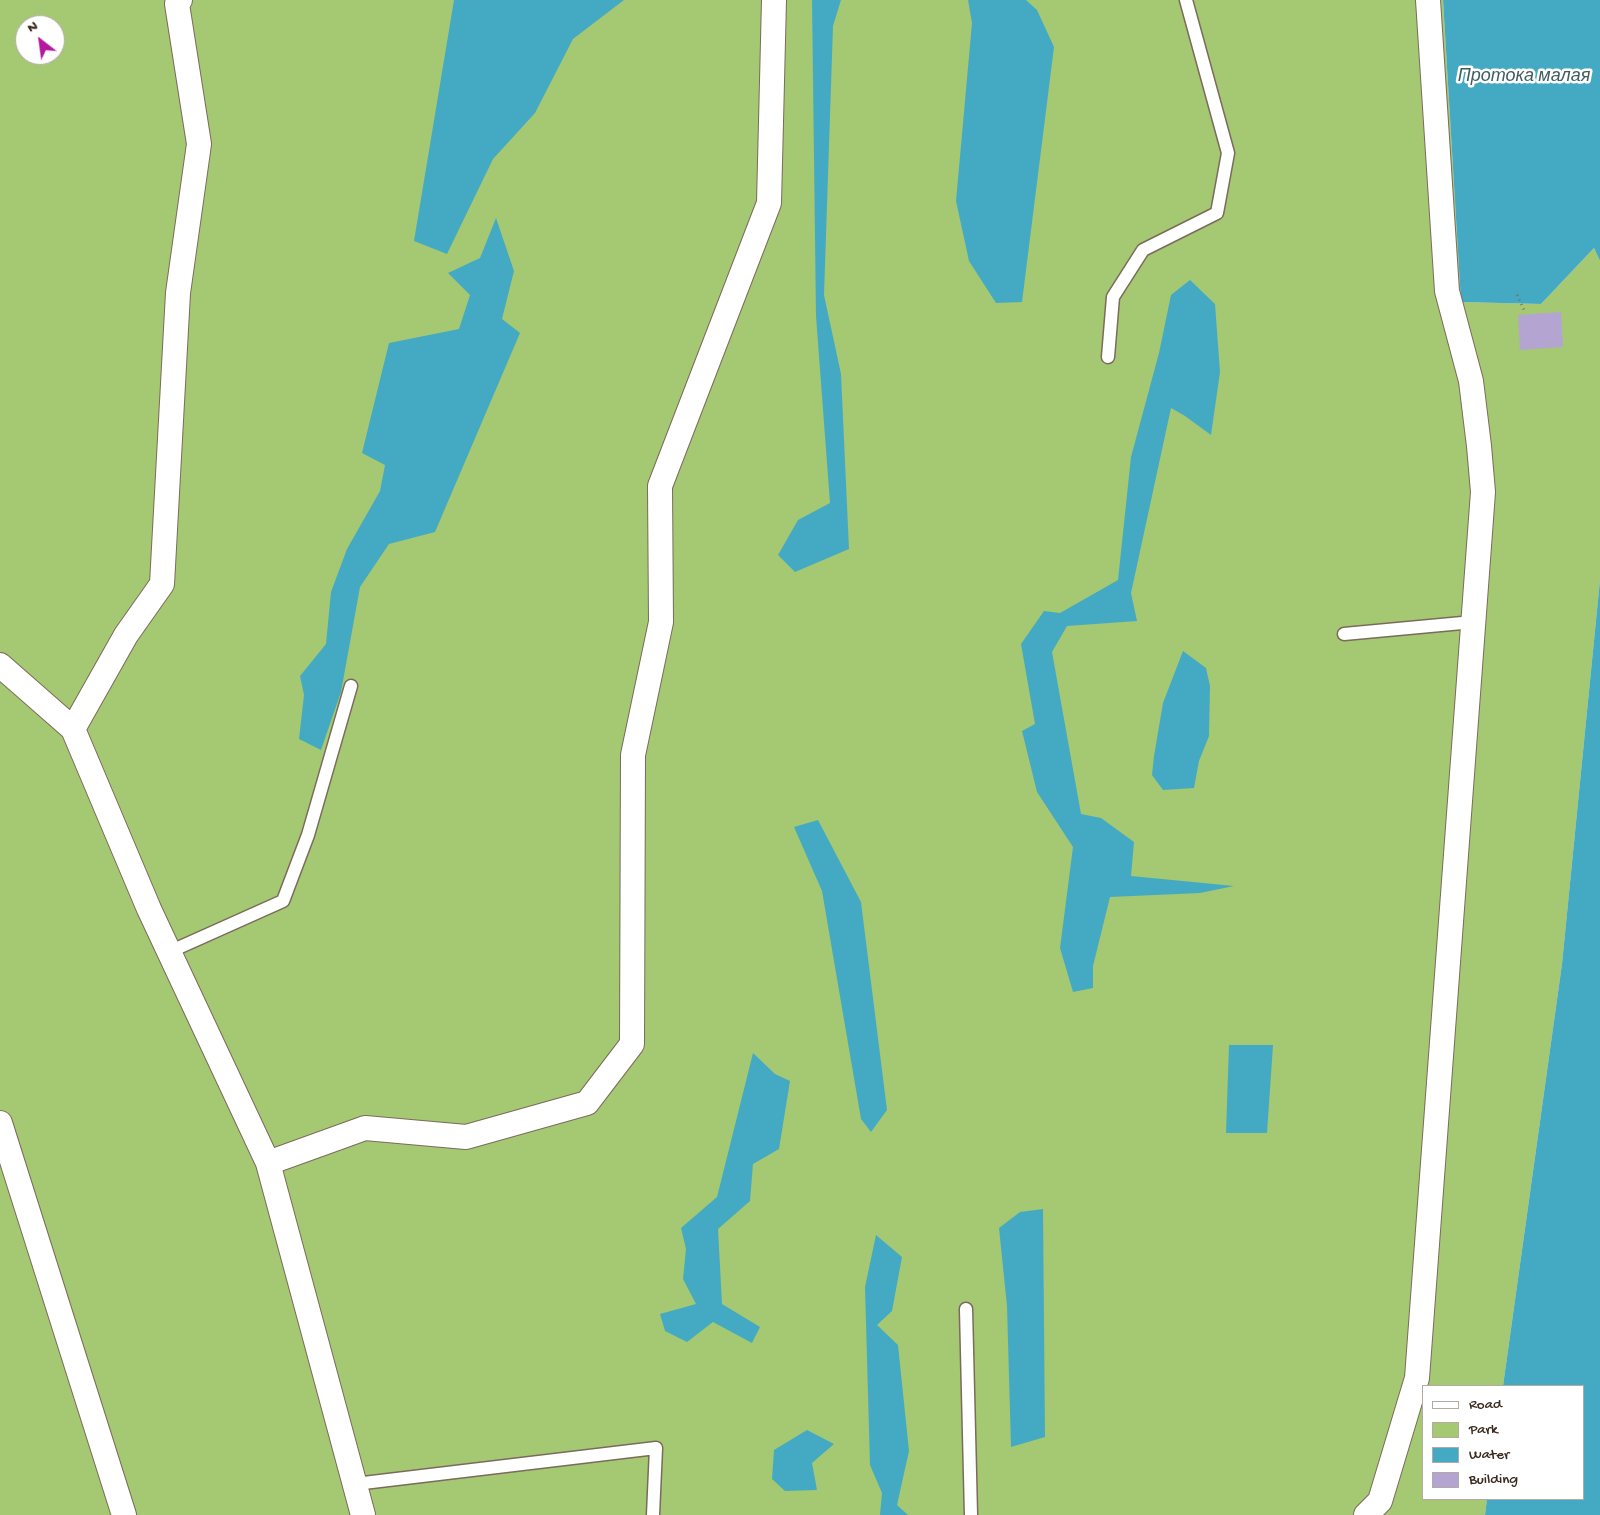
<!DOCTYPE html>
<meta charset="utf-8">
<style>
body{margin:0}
#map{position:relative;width:1600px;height:1515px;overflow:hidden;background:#f2e5cc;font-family:"Gochi Hand",sans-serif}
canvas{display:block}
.legend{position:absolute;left:1422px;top:1385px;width:162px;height:115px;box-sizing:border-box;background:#fff;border:1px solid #b1aaa5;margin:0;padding:6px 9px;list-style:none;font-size:15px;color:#3b2a1e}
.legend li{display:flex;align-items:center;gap:10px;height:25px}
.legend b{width:25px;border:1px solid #b1aaa5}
.north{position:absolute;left:15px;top:15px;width:50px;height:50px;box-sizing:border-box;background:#fff;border:1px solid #b1aaa5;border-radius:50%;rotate:330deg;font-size:14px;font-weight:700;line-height:20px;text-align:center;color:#3b2a1e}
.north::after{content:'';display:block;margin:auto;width:18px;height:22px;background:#b5179e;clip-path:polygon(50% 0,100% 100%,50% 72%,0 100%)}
</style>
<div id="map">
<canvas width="1600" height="1515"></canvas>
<ul class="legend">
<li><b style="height:6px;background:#fff"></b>Road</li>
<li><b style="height:14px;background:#a5c872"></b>Park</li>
<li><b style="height:14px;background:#44aac4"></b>Water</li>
<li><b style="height:14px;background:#b4a4d1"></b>Building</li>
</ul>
<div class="north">N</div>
</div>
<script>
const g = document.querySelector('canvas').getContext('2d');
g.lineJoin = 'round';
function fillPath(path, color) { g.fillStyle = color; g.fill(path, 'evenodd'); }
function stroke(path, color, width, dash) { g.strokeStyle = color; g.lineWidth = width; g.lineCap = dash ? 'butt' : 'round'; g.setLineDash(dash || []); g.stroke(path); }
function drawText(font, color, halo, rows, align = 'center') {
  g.font = font + ' "Gochi Hand",sans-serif'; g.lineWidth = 5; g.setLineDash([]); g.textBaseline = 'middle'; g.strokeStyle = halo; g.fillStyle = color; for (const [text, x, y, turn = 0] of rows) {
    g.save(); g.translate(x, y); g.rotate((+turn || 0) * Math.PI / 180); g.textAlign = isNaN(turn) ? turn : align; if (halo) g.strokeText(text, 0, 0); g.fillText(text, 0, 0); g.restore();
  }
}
fillPath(new Path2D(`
 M0,0H1443L1461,302L1541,304L1594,248L1600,261V580L1562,964L1503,1386H1424V1499H1487L1485,1515H0ZM25,25H55V55H25Z`), '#a5c872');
fillPath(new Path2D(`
 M454,0H624L573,39L535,113L493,159L447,254L414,241Z
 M812,0H841L833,26L824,295L841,374L849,549L795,572L778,555L798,520L830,503L816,316Z
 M968,0H1026L1037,10L1054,47L1022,302L996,303L969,261L956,201L972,23Z
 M1443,0H1600V261L1594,248L1541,304L1461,302Z
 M496,218L514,271L502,319L520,333L435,532L389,544L360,587L341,692L321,750L299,739L304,695L300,676L326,644L331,592L347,549L380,491L385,465L362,453L389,343L459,329L470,295L448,273L480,258Z
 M1190,280L1215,304L1220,372L1211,435L1185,416L1171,408L1131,593L1137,621L1067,626L1052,652L1081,814L1101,818L1134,842L1131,876L1234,886L1200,893L1110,897L1093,966V988L1073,992L1060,948L1073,847L1037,792L1022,731L1035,724L1021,644L1044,611L1060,613L1118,580L1131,457L1159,353L1171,295Z
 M1600,580V1515H1485L1487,1499H1584V1386H1503L1562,964Z
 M1183,651L1206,668L1210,686L1209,736L1199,761L1194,788L1163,790L1152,775L1154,756L1163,703Z
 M818,820L861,902L887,1110L871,1132L861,1119L822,891L794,827Z
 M1229,1045H1273L1267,1133H1226Z
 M753,1053L775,1074L790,1081L779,1149L753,1164L750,1201L718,1229L722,1304L760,1327L752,1343L713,1322L687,1342L665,1331L660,1314L696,1304L683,1279L686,1249L681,1228L717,1197Z
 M1043,1209L1045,1437L1011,1447L1007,1306L999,1228L1020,1212Z
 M876,1235L902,1257L892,1311L877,1325L898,1345L909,1451L897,1505L908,1515H880L882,1493L870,1465L865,1287Z
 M807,1430L834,1444L812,1463L817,1490L785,1491L772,1479L774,1450Z`), '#44aac4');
fillPath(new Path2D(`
 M1561,312L1563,347L1520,350L1518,315Z`), '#b4a4d1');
const lane = new Path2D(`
 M1108,357L1113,297L1143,250L1217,213L1228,153L1186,0
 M1344,634L1473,622
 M169,952L283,901L308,835L351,686
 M966,1309L971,1515
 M355,1484L656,1448L653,1515`);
const street = new Path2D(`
 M180,0L177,4L199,144L178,293L162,584L126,635L73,729L149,909L268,1163L363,1515
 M0,665L73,729
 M0,1123L124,1515
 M268,1163L365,1128L466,1137L587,1103L632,1044L633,755L661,622L660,486L769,203L774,0
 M1366,1515L1380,1501L1417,1378L1483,492L1479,446L1471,381L1447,291L1428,0`);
stroke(lane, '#7b6b5b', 15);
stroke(street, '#7b6b5b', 26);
stroke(new Path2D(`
 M1517,295L1525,312`), '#7b6b5b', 3, [1, 4]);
stroke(lane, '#fff', 12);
stroke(street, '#fff', 24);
drawText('italic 18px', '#3f5d60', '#fff', [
 ["Протока малая",1524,78]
]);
</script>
